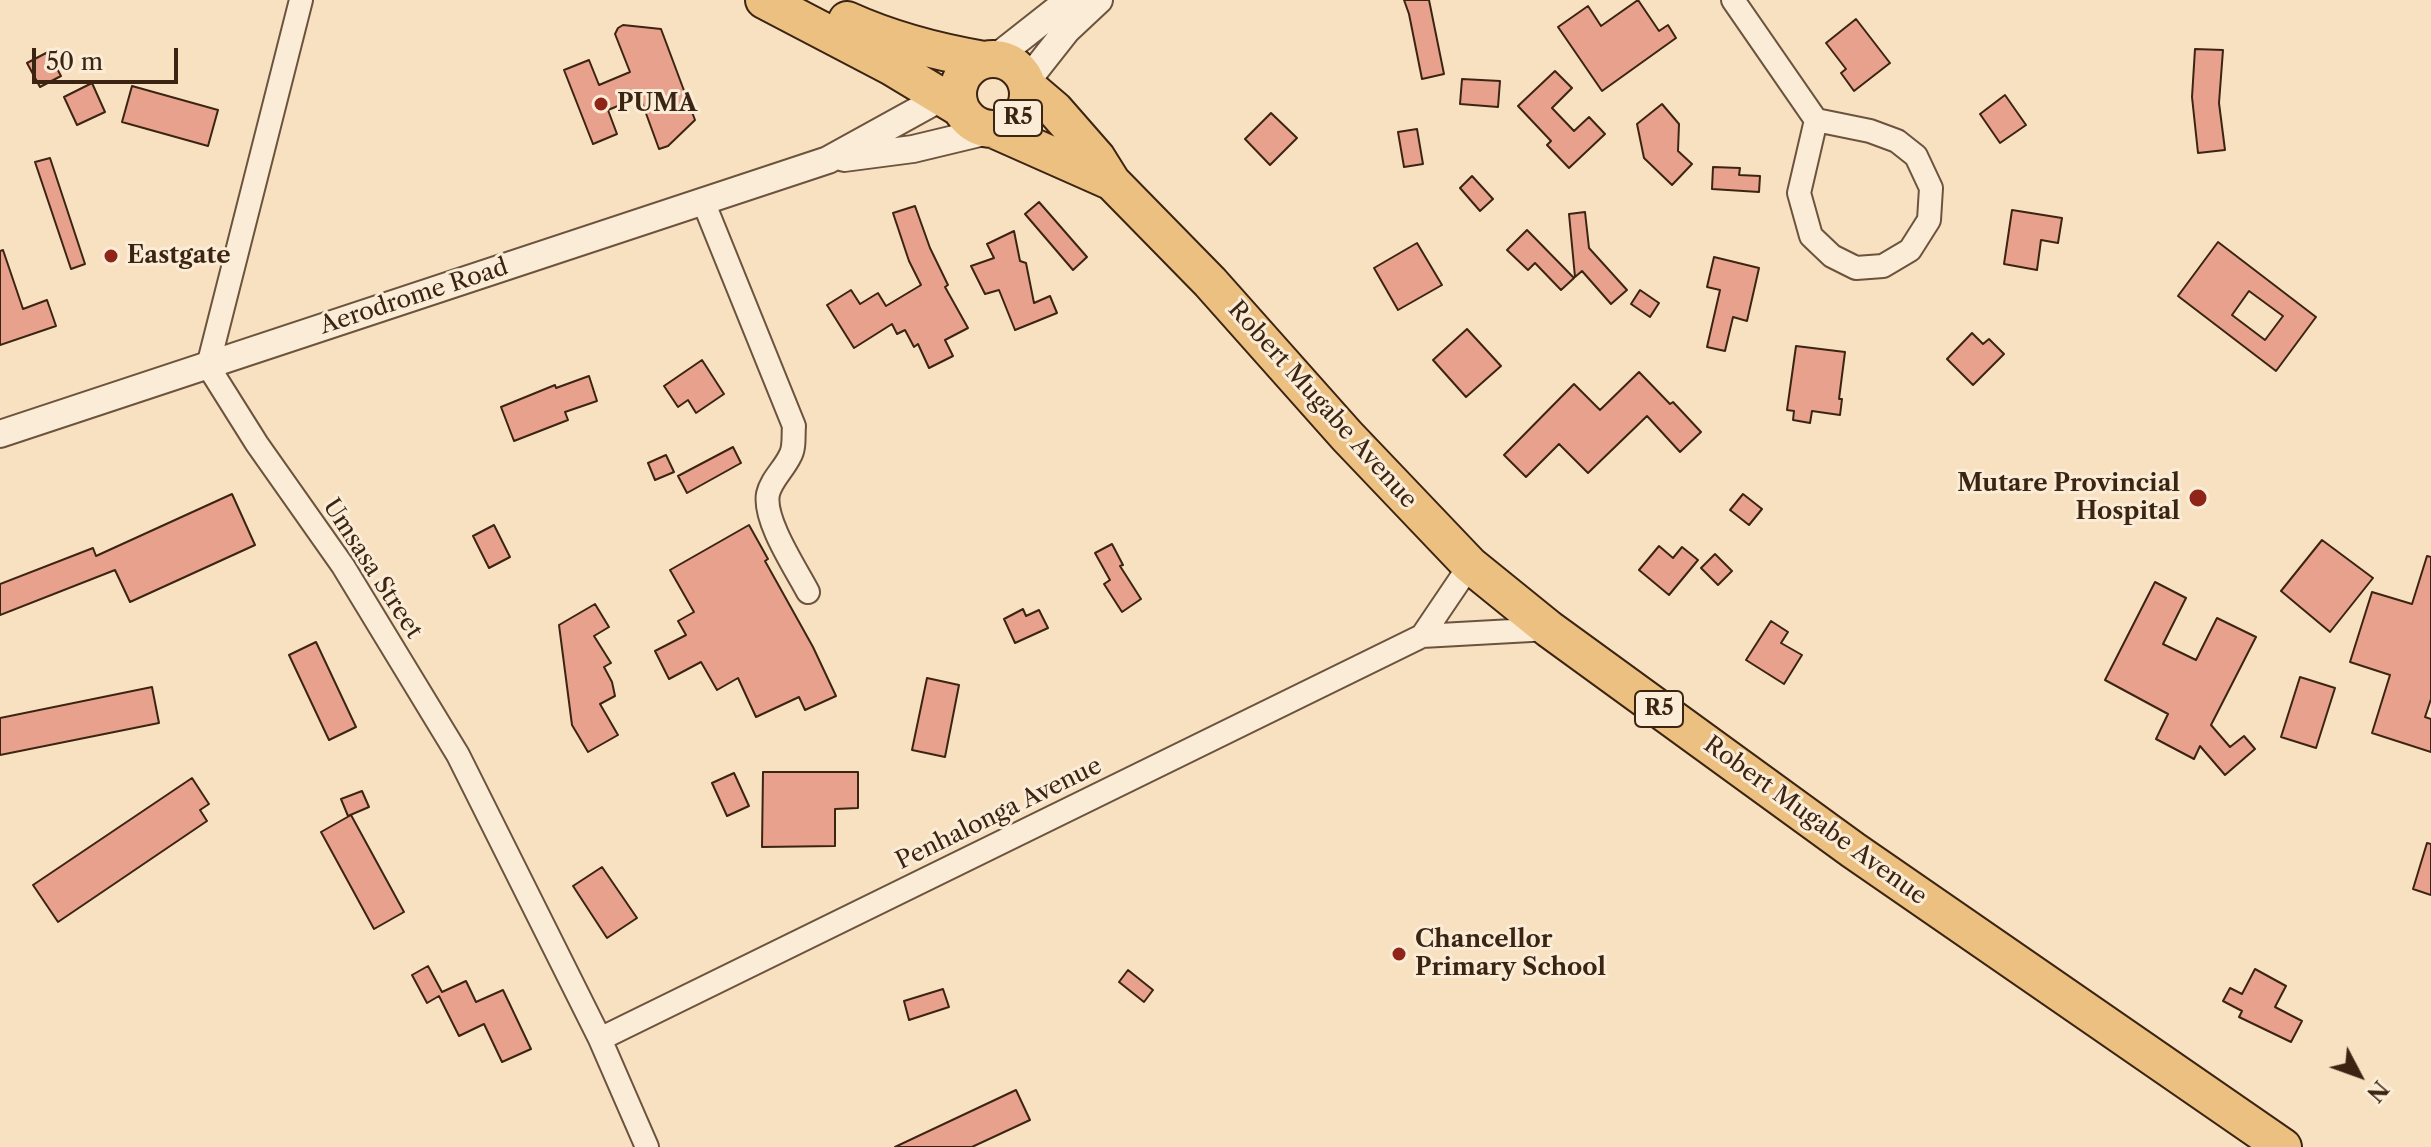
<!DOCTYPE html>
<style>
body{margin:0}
#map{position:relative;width:2431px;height:1147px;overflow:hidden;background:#f8e1c1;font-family:"Libre Caslon Text",serif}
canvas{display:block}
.north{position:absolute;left:2319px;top:1035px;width:80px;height:80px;-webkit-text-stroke:6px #faecd7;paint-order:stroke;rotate:131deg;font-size:22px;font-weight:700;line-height:32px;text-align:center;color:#3c2413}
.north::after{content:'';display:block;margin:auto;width:28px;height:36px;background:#3c2413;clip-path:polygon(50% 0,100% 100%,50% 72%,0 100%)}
.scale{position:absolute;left:32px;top:48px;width:146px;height:36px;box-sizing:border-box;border:4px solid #3c2413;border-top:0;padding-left:10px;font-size:24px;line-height:28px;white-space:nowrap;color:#3c2413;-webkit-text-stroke:6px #faecd7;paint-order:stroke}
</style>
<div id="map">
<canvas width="2431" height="1147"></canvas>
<div class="north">N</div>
<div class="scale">50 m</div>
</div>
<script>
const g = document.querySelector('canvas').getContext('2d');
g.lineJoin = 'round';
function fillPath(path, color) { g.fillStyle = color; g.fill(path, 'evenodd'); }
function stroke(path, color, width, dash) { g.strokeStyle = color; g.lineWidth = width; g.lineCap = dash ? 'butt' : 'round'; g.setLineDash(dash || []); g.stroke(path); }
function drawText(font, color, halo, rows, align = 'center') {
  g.font = font + ' "Libre Caslon Text",serif'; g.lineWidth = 6; g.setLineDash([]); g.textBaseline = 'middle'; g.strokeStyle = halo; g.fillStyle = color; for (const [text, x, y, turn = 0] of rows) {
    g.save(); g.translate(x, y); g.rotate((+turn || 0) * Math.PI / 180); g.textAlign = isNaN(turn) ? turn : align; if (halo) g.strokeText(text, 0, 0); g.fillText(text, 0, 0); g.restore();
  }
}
const building = new Path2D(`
 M1404,0H1429L1444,74L1422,79L1409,14Z
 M1638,0L1659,31L1668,25L1676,38L1602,91L1558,27L1588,6L1601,26Z
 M1856,19L1890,63L1854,91L1841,73L1846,69L1826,43Z
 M623,25L661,29L695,120L668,146L659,149L640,97L608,110L617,134L593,144L564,70L589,60L599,85L630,72L615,34L618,28Z
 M2195,49L2223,50L2219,103L2225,150L2198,153L2192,97Z
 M48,52L61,76L40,87L27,63Z
 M1555,71L1572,88L1552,108L1574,131L1589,117L1605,134L1569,168L1547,145L1551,141L1518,106Z
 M1462,79L1500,81L1498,107L1460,104Z
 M92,83L105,112L77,125L64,97Z
 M132,86L218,110L208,146L122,122Z
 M2005,95L2026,125L2000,143L1980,114Z
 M1662,104L1679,124L1678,151L1692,164L1672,185L1644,158L1637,124Z
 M1271,113L1297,138L1270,165L1245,139Z
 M1417,129L1423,164L1404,167L1398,132Z
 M50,158L85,264L71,269L35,162Z
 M1713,167L1740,168L1739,175L1760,176L1759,192L1712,189Z
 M1472,176L1493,199L1480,211L1460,188Z
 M1039,202L1087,257L1073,270L1025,214Z
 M915,206L930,248L948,285L945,287L968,328L945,340L953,356L929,368L918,344L914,347L905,330L897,334L892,324L854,348L827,305L851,290L860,304L878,293L886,306L921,285L909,261L893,213Z
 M2012,210L2062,218L2058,243L2041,240L2037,270L2004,264Z
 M1585,212L1589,248L1627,290L1611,304L1582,271L1575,277L1569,214Z
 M1527,230L1574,278L1561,290L1535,263L1528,270L1507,250Z
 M1014,231L1020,261L1026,263L1034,303L1050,296L1057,313L1015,330L999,290L985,294L971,266L994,258L987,244Z
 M2218,242L2316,317L2276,371L2178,296ZM2249,291L2283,316L2265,340L2232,315Z
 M1417,243L1442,285L1398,310L1374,268Z
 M3,250L23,309L47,300L56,326L0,345V251Z
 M1714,257L1759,268L1747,321L1733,317L1725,351L1707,347L1720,290L1707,287Z
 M1640,290L1659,303L1650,317L1631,304Z
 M1467,329L1501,366L1466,397L1433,360Z
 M1972,333L1983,344L1989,339L2004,354L1973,385L1947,359Z
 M1796,346L1845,352L1839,399H1842L1840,415L1812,411L1810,423L1793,420L1794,411L1787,410Z
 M702,360L724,394L696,413L688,400L678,407L664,386Z
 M1639,372L1670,404L1673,402L1701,432L1680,452L1647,416L1588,473L1559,444L1526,477L1504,455L1574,384L1600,410Z
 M589,376L597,401L565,412L568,420L514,441L501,407L555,385L556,388Z
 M733,447L741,463L687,493L678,476Z
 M666,455L674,472L655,480L648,463Z
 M232,494L255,545L130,602L115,570L0,615V584L93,548L96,556Z
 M1743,494L1762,509L1749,525L1730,510Z
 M494,525L510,557L489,568L473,536Z
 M749,525L768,559L765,561L813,647L836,696L805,710L799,697L756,717L738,678L717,690L701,662L669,679L655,651L686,635L678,621L694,612L670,570Z
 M2322,540L2373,578L2330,632L2281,591Z
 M1112,544L1123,565L1120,566L1141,599L1122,612L1104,584L1110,580L1095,553Z
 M1659,546L1673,558L1682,547L1698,560L1669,595L1639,570Z
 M1715,554L1732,571L1718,585L1701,568Z
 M2427,556L2431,557V699L2425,717L2431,719V752L2372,733L2390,675L2350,662L2372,592L2412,604Z
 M2155,582L2186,598L2163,644L2196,660L2217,618L2256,637L2211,725L2230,747L2244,736L2255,749L2225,775L2200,746L2194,759L2156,739L2168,714L2105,680Z
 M595,604L609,627L594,636L611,663L604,667L612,682L615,696L600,704L618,735L588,752L572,725L559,625Z
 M1023,609L1026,616L1039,610L1048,628L1015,643L1004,619Z
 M1771,621L1788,632L1781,643L1802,655L1784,684L1746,660Z
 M316,642L356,727L329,740L289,655Z
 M2300,677L2335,688L2316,748L2281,737Z
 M927,678L959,685L945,757L912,750Z
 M152,687L159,723L0,755V718Z
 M763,772H858V808L835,809V846L762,847Z
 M734,773L749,806L727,816L712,783Z
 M192,778L209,804L200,810L207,821L58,922L33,885Z
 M362,791L369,807L348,816L341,799Z
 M351,815L404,912L374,929L321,832Z
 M2427,843L2431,844V895L2413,889Z
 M602,867L637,918L607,938L573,886Z
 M428,966L442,992L466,981L476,1002L503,990L531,1049L502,1062L484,1024L459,1036L439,996L427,1003L412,975Z
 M2255,969L2286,986L2275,1007L2302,1021L2291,1042L2239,1017L2242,1011L2223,1001L2230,988L2242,994Z
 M1128,970L1153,990L1144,1002L1119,982Z
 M943,989L949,1007L909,1020L904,1001Z
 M1016,1090L1030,1120L972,1147H895Z`);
fillPath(building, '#e7a18d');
stroke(building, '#3c2413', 2);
const minor = new Path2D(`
 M301,0L208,366L257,444L343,566L458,755L600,1039L647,1147
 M1733,0L1816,120L1870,131L1897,141L1916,156L1931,188L1929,220L1910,250L1883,266L1856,268L1832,256L1811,236L1799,193L1816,120
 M703,201L794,426C793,435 795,448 790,456C784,469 771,480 768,494C763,520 796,569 808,592
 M1422,636L1470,565
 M600,1039L1422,636L1549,629`);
const tertiary = new Path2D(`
 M994,59L1069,0
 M1026,82L1067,30L1099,0
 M844,158L913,149L992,130
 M0,434L828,160L955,90`);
const trunk = new Path2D(`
 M764,0L892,67L960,108
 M847,20C891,40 937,52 984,60
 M958 94a35 35 0 1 1 70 0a35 35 0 1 1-70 0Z
 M1028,87L1055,110L1097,158L1112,182L1210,282L1347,436L1470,565L1549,629L1853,850L2283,1147
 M995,130L1110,181`);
stroke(minor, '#6b533e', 26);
stroke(tertiary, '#6b533e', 30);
stroke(trunk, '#3c2413', 40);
stroke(minor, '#faecd7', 22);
stroke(tertiary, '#faecd7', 26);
stroke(trunk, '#ecc080', 36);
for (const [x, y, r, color] of [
 [601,104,8,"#8f2418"],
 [111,256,8,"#8f2418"],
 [2198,498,10,"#8f2418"],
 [1399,954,8,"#8f2418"]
]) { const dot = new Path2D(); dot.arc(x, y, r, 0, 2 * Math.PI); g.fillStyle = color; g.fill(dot); stroke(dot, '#faecd7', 3); }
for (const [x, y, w] of [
 [1018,118,48],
 [1659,709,48]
]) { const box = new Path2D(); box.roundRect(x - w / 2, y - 18, w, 36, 6); g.fillStyle = '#faecd7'; g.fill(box); stroke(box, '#3c2413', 2); }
drawText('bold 22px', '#3c2413', null, [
 ["R5",1018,118],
 ["R5",1659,709]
]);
drawText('bold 24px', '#3c2413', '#faecd7', [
 ["PUMA",617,104],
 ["Eastgate",127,256],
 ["Mutare Provincial",2180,484,"right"],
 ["Hospital",2180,512,"right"],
 ["Chancellor",1415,940],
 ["Primary School",1415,968]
], 'left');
drawText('24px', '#3c2413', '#faecd7', [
 ["Aerodrome Road",414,297,-18],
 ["Robert Mugabe Avenue",1322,405,48],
 ["Umsasa Street",372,569,57],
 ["Penhalonga Avenue",999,814,-26],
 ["Robert Mugabe Avenue",1815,821,36]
]);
</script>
